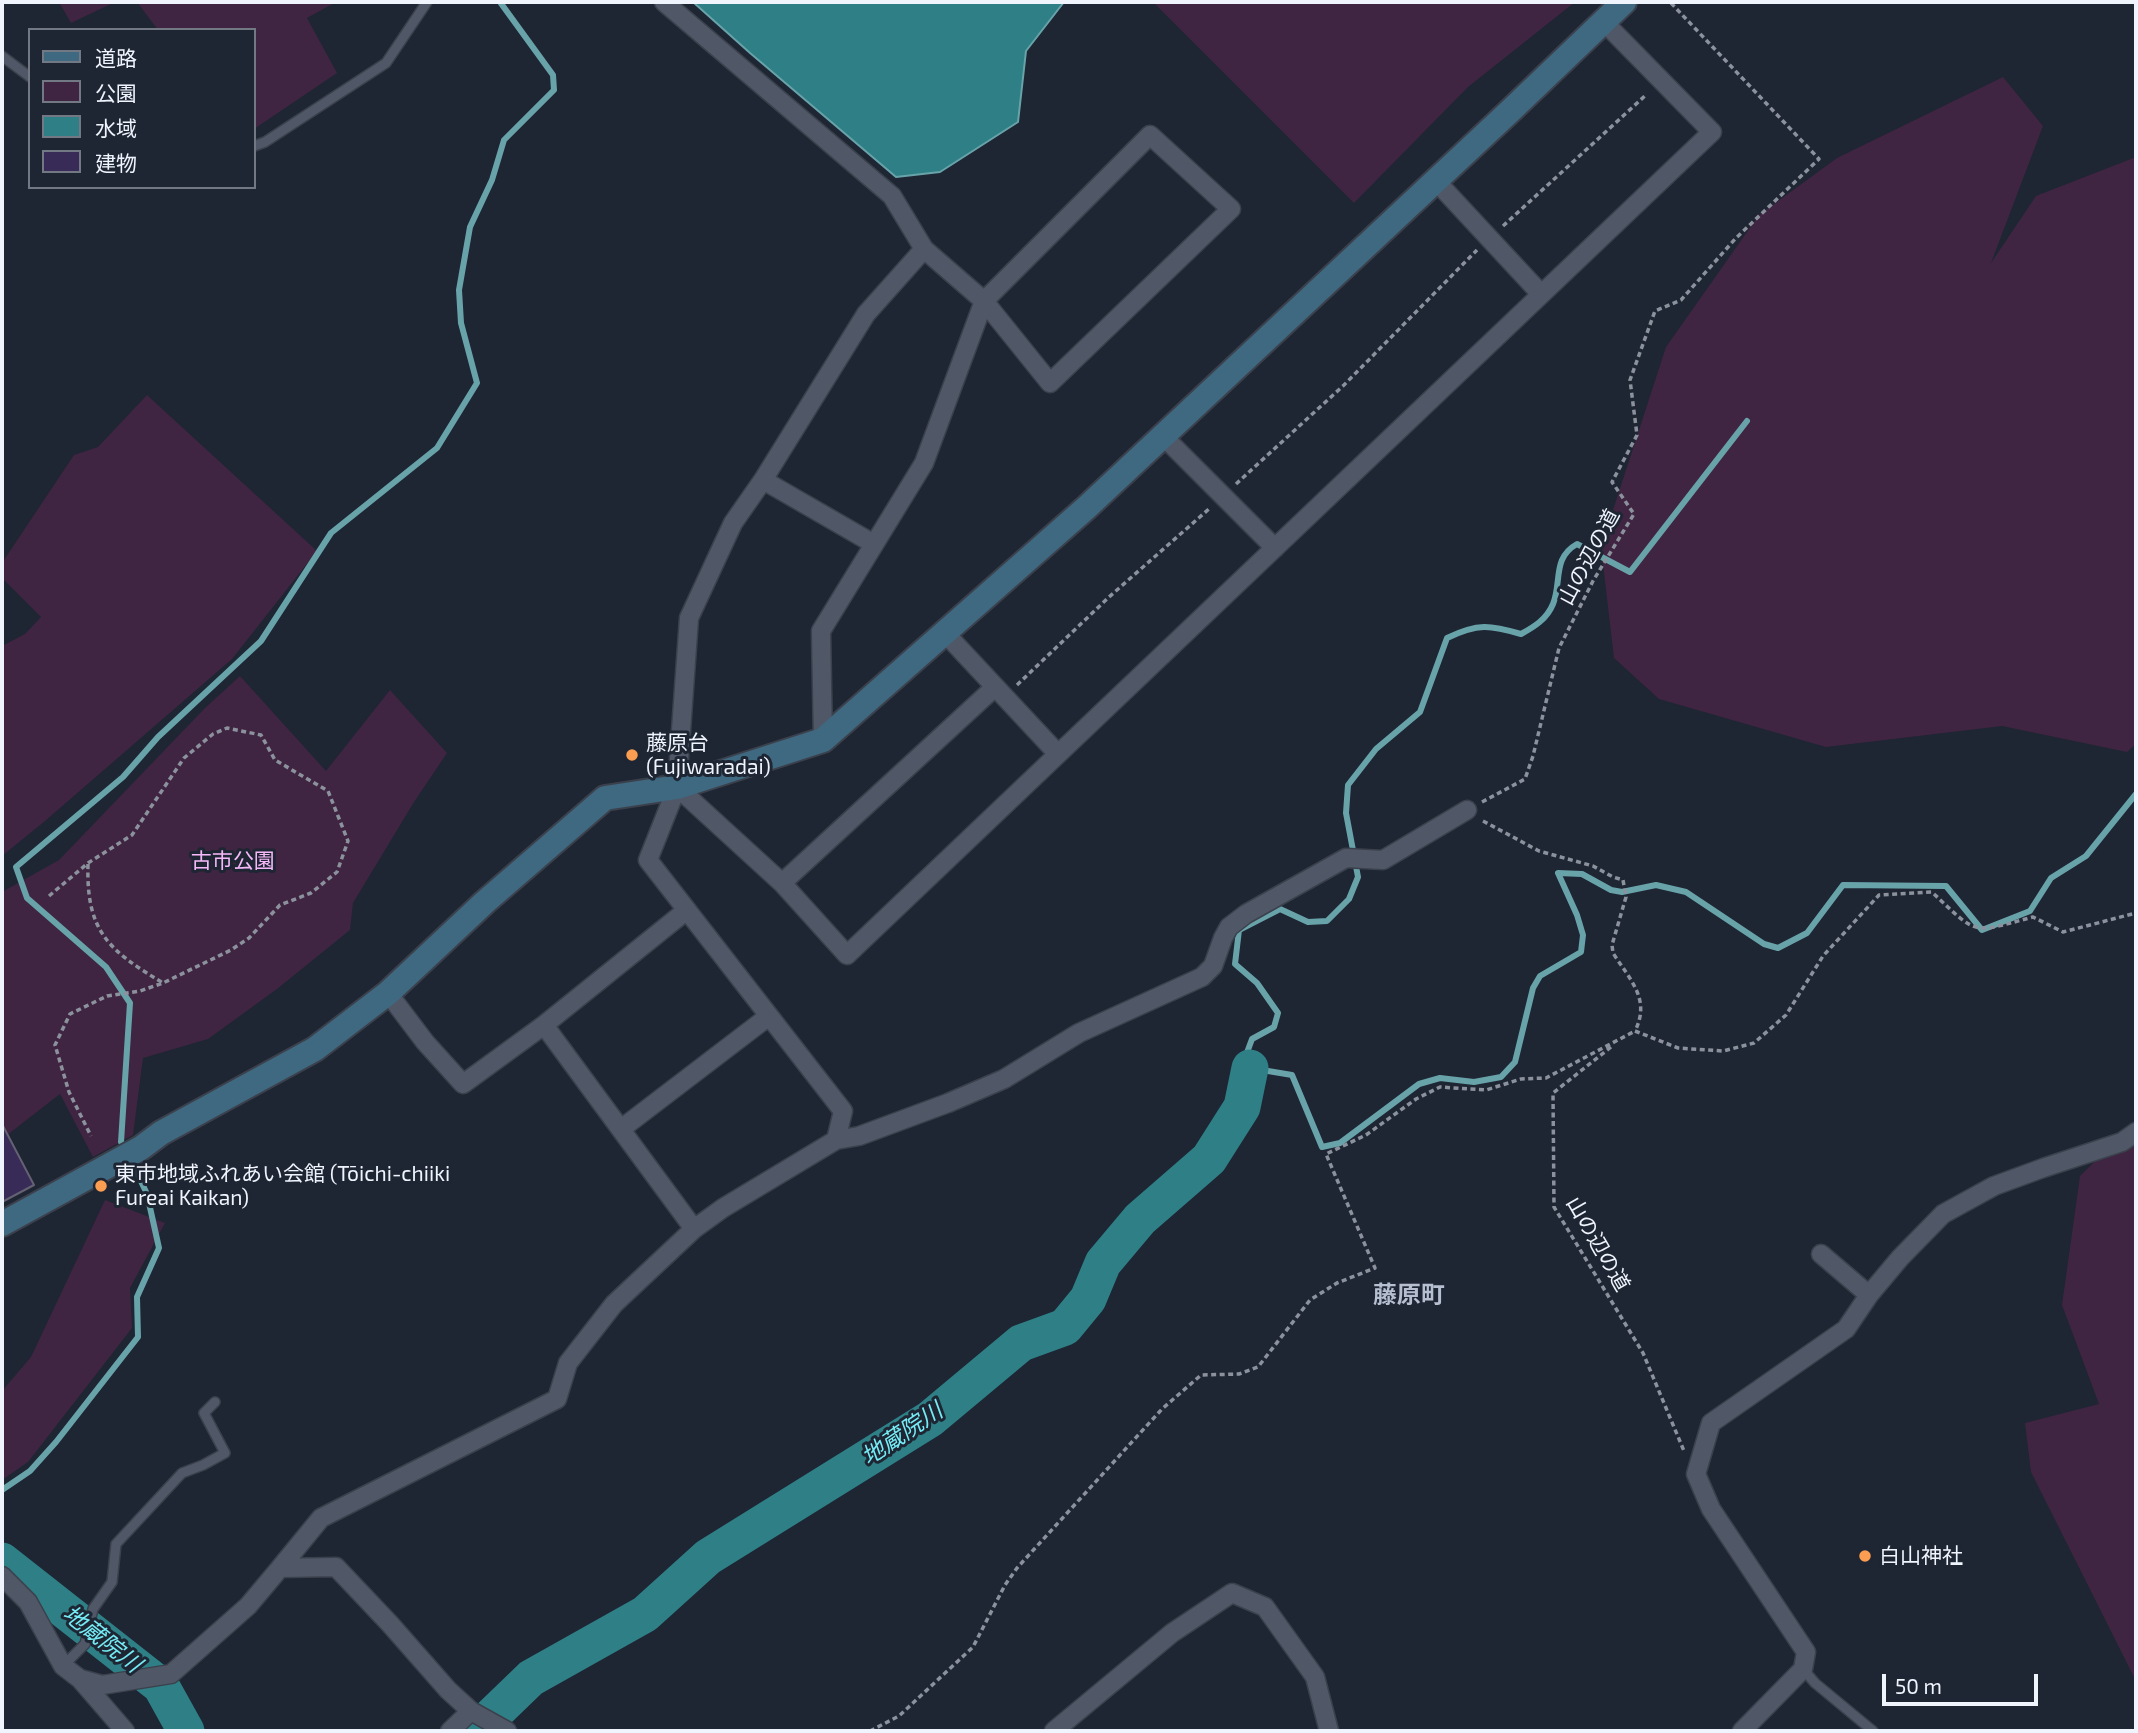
<!DOCTYPE html>
<meta charset="utf-8">
<style>
body{margin:0}
#map{position:relative;width:2138px;height:1733px;overflow:hidden;background:#1e2533;font-family:"Exo 2","Noto Sans JP",sans-serif}
canvas{display:block}
.frame{position:absolute;inset:0;border:4px solid #eff4fd;pointer-events:none}
.legend{position:absolute;left:28px;top:28px;width:228px;height:161px;box-sizing:border-box;background:#1e2533;border:2px solid #727884;margin:0;padding:9px 12px;list-style:none;font-size:21px;color:#eff4fd}
.legend li{display:flex;align-items:center;gap:14px;height:35px}
.legend b{width:35px;border:2px solid #727884}
.scale{position:absolute;left:1882px;top:1674px;width:156px;height:32px;box-sizing:border-box;border:4px solid #eff4fd;border-top:0;padding-left:9px;font-size:21px;line-height:24px;white-space:nowrap;color:#eff4fd;-webkit-text-stroke:5px #1e2533;paint-order:stroke}
</style>
<div id="map">
<canvas width="2138" height="1733"></canvas>
<div class="frame"></div>
<ul class="legend">
<li><b style="height:9px;background:#3f6881"></b>道路</li>
<li><b style="height:19px;background:#3f2541"></b>公園</li>
<li><b style="height:19px;background:#2e8086"></b>水域</li>
<li><b style="height:19px;background:#382b58"></b>建物</li>
</ul>
<div class="scale">50 m</div>
</div>
<script>
const g = document.querySelector('canvas').getContext('2d');
g.lineJoin = 'round';
function fillPath(path, color) { g.fillStyle = color; g.fill(path, 'evenodd'); }
function stroke(path, color, width, dash) { g.strokeStyle = color; g.lineWidth = width; g.lineCap = dash ? 'butt' : 'round'; g.setLineDash(dash || []); g.stroke(path); }
function drawText(font, color, halo, rows, align = 'center') {
  g.font = font + ' "Exo 2","Noto Sans JP",sans-serif'; g.lineWidth = 6; g.setLineDash([]); g.textBaseline = 'middle'; g.strokeStyle = halo; g.fillStyle = color; for (const [text, x, y, turn = 0] of rows) {
    g.save(); g.translate(x, y); g.rotate((+turn || 0) * Math.PI / 180); g.textAlign = isNaN(turn) ? turn : align; if (halo) g.strokeText(text, 0, 0); g.fillText(text, 0, 0); g.restore();
  }
}
fillPath(new Path2D(`
 M59,2H115L71,23Z
 M137,2H336L307,18L337,73L254,129V30H158Z
 M1153,2H1575L1468,87L1354,203Z
 M2003,77L2043,126L1991,263L2036,196L2136,157V744L2127,752L2002,726L1826,747L1659,699L1614,658L1601,547L1666,347L1759,215L1837,158Z
 M147,395L317,551L232,659L45,821L2,856V646L25,634L41,617L2,578V563L74,455L98,447Z
 M240,676L326,771L390,690L447,753L414,802L353,903L350,930L277,989L208,1039L143,1058L133,1135L93,1157L60,1094L2,1139V892L59,860L205,708Z
 M2136,1121V1681L2031,1472L2025,1423L2099,1404L2062,1305L2080,1176Z
 M105,1200L165,1223L130,1288L132,1328L28,1462L2,1480V1391L31,1357Z`), '#3f2541');
const water = new Path2D(`
 M693,2H1064L1026,51L1018,122L940,172L896,177L750,53Z`);
fillPath(water, '#2e8086');
stroke(water, '#68a3aa', 2);
stroke(new Path2D(`
 M1747,421L1630,572L1577,544C1552,558 1562,582 1553,604C1547,619 1534,627 1521,634C1490,625 1478,623 1447,638L1420,712L1376,749L1348,785L1346,813L1358,877L1349,899L1327,921L1308,922L1280,909L1239,930L1235,964L1257,983L1278,1013L1274,1027L1252,1039L1245,1058L1250,1068L1292,1075L1322,1147L1340,1143L1419,1084L1440,1078L1474,1082L1501,1077L1515,1062L1533,988L1540,976L1581,952L1583,935L1577,915L1558,873L1582,874L1611,890L1622,892L1656,885L1686,892L1764,944L1778,948L1807,933L1843,885L1946,886L1982,930L2030,911L2051,878L2086,856L2136,794
 M125,1150L121,1142L130,1003L106,967L27,898L16,867L123,777L158,737L261,641L331,533L437,448L477,383L461,323L459,290L470,227L492,180L504,140L554,90L553,75L500,2
 M2,1490L30,1471L56,1442L138,1337L137,1297L159,1248L147,1194L131,1160`), '#68a3aa', 6);
stroke(new Path2D(`
 M2,1561L161,1686L186,1731
 M476,1731L531,1678L645,1614L708,1557L930,1419L1021,1343L1065,1327L1088,1299L1103,1263L1140,1219L1209,1159L1242,1107L1250,1068`), '#2e8086', 37);
const building = new Path2D(`
 M2,1124L34,1185L2,1202Z`);
fillPath(building, '#382b58');
stroke(building, '#646172', 2);
const lane = new Path2D(`
 M2,56L30,77
 M254,146L265,142L386,63L427,2
 M63,1666L85,1644L93,1609L112,1582L116,1544L182,1473L203,1465L225,1453L204,1413L215,1402
 M1803,1669L1815,1683L1873,1731`);
const street = new Path2D(`
 M664,2L892,196L924,249L984,301L1050,383L1231,209L1150,135L984,301L924,463L821,631L823,740
 M1436,181L1541,294
 M1163,436L1275,548
 M763,480L874,544
 M945,633L1058,754
 M677,787L782,883L847,955L1712,132L1603,21
 M782,883L995,687
 M388,993L425,1042L463,1084L544,1025L687,910
 M544,1025L694,1229
 M621,1129L769,1016
 M836,1140L859,1136L948,1103L1004,1079L1079,1033L1202,977L1213,966L1223,938L1229,927L1246,914L1346,858L1383,860L1467,810
 M1821,1254L1869,1295
 M280,1568L321,1518L557,1399L568,1363L614,1304L694,1229L723,1208L836,1140L843,1111L648,860L677,787L689,618L733,523L763,480L866,314L924,249
 M2,1576L28,1602L63,1666L80,1679L102,1685L171,1674L248,1606L280,1568L336,1567L390,1624L448,1690L471,1711L507,1731
 M80,1679L125,1731
 M450,1731L471,1711
 M1054,1731L1172,1633L1232,1593L1265,1607L1315,1677L1329,1731
 M1742,1731L1803,1669L1806,1652L1711,1509L1696,1474L1711,1423L1846,1329L1869,1295L1900,1258L1943,1214L1994,1186L2043,1168L2122,1142L2136,1132`);
const secondary = new Path2D(`
 M2,1224L141,1148L161,1133L315,1049L388,993L485,902L605,798L677,787L823,740L1086,508L1508,113L1624,2`);
stroke(lane, '#3b414c', 12);
stroke(street, '#3b414c', 21);
stroke(secondary, '#3b414c', 28);
stroke(new Path2D(`
 M1503,226L1647,94
 M1236,484L1344,385L1477,250
 M1017,685L1109,597L1210,508
 M1482,802L1525,779L1533,756L1559,648L1593,581L1634,514L1612,482L1637,435L1630,380L1655,311L1681,300L1736,238L1819,159L1670,2
 M1483,821L1539,851L1593,866L1613,877L1623,880L1626,897L1612,945L1613,953C1630,980 1651,999 1635,1031
 M88,864C86,931 108,950 163,983
 M49,896L88,863L132,835L184,758L213,734L227,728L261,735L275,760L328,791L348,841L337,872L311,893L280,905L249,938L231,950L163,983L140,991L107,996L70,1014L55,1045L69,1092L91,1136
 M1635,1031L1678,1048L1723,1051L1754,1043L1786,1015L1823,956L1879,895L1932,892C1979,937 1972,933 2033,917L2063,932L2136,913
 M1611,1047L1553,1093L1554,1207L1643,1353L1684,1451
 M870,1731L899,1716L973,1647L1005,1585L1017,1568L1162,1409L1201,1375L1239,1374L1258,1367L1310,1300L1337,1283L1375,1268L1326,1154L1366,1135L1416,1099L1440,1087L1486,1090L1521,1079L1546,1078L1635,1031`), '#8c929d', 3.5, [5, 3.5]);
stroke(lane, '#505868', 9);
stroke(street, '#505868', 18);
stroke(secondary, '#3f6881', 24);
for (const [x, y, r, color] of [
 [632,755,7,"#fb9e51"],
 [101,1186,7,"#fb9e51"],
 [1865,1556,7,"#fb9e51"]
]) { const dot = new Path2D(); dot.arc(x, y, r, 0, 2 * Math.PI); g.fillStyle = color; g.fill(dot); stroke(dot, '#1e2533', 2.5); }
drawText('21px', '#eff4fd', '#1e2533', [
 ["山の辺の道",1589,557,-62],
 ["山の辺の道",1598,1244,60]
]);
drawText('21px', '#eff4fd', '#1e2533', [
 ["藤原台",646,743],
 ["(Fujiwaradai)",646,767],
 ["東市地域ふれあい会館 (Tōichi-chiiki",115,1174],
 ["Fureai Kaikan)",115,1198],
 ["白山神社",1879,1556]
], 'left');
drawText('21px', '#f5b8f8', '#1e2533', [
 ["古市公園",233,861]
]);
drawText('italic 23px', '#75ecf5', '#1e2533', [
 ["地蔵院川",902,1434,-34],
 ["地蔵院川",102,1639,38]
]);
drawText('bold 24px', '#b5bfd0', '#1e2533', [
 ["藤原町",1409,1295]
]);
</script>
